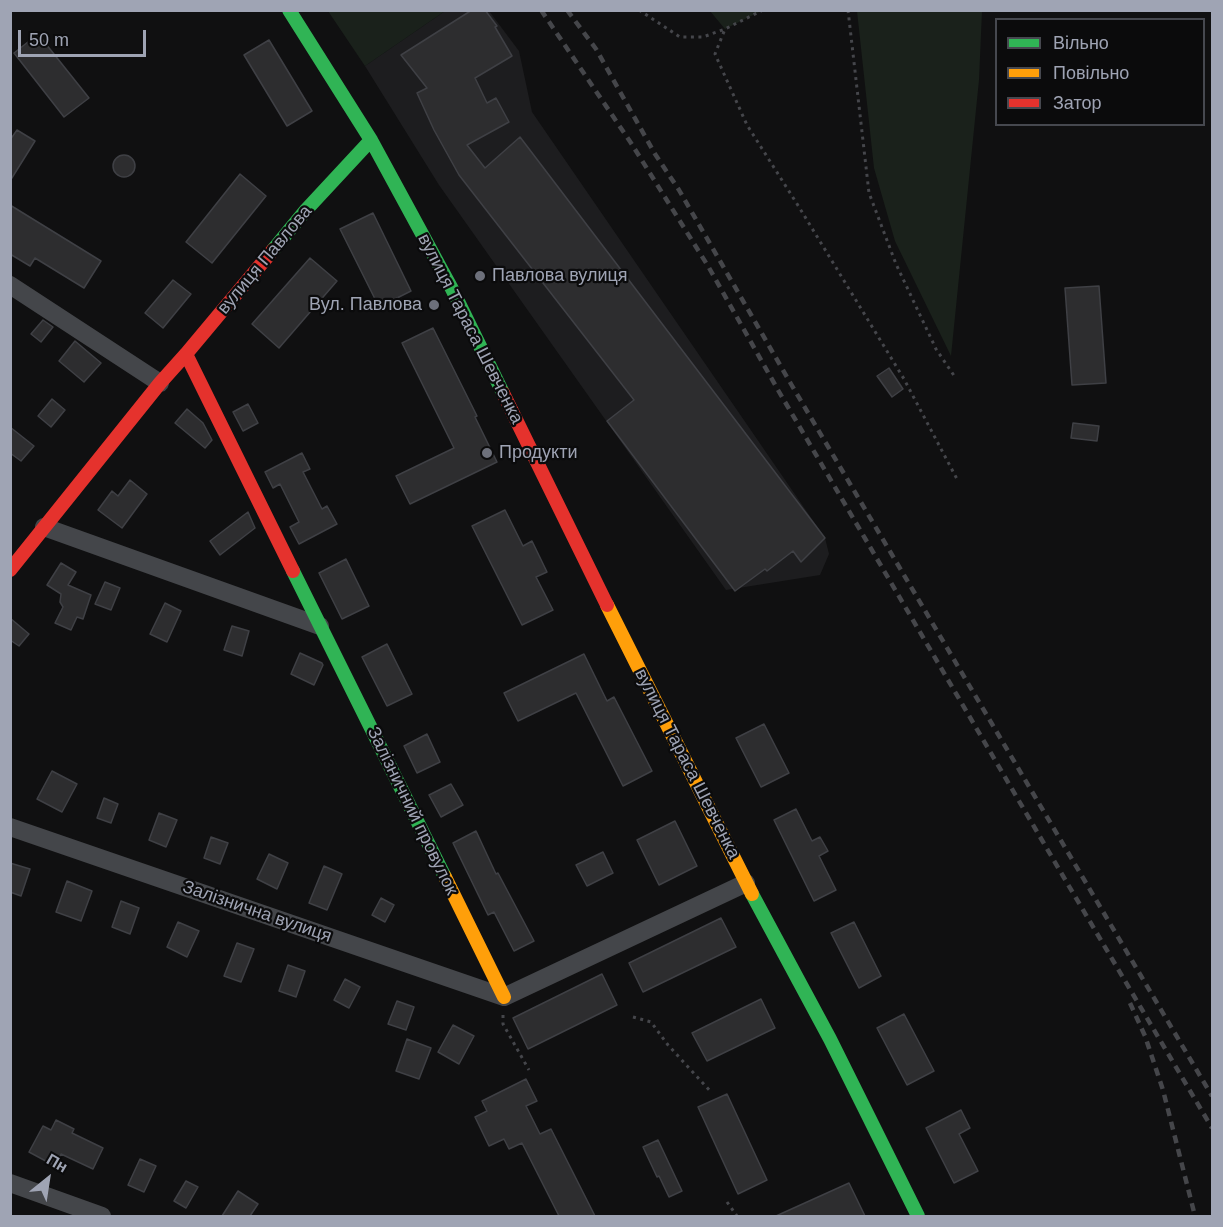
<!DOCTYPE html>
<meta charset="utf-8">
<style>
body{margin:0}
#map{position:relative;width:1223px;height:1227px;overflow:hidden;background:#101011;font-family:Helvetica,sans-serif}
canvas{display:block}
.frame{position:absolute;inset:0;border:12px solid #9fa4b4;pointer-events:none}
.legend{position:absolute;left:995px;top:18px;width:210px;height:108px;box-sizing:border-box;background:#0b0b0c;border:2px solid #46484f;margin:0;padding:8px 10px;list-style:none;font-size:18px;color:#9fa4b4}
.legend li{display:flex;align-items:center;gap:12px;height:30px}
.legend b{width:30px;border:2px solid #46484f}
.north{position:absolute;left:18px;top:1149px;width:60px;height:60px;-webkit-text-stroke:4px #0b0b0c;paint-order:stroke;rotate:30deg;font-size:16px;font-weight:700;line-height:24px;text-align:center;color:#9fa4b4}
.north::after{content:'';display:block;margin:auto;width:21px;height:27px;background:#9fa4b4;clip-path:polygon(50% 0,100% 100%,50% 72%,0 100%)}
.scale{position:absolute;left:18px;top:30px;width:128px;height:27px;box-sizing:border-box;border:3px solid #9fa4b4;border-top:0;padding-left:8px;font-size:18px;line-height:21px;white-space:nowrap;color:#9fa4b4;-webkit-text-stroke:4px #0b0b0c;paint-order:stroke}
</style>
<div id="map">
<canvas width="1223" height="1227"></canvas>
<div class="frame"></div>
<ul class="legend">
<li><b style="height:8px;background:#30b455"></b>Вільно</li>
<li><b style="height:8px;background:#ff9f0a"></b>Повільно</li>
<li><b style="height:8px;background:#e5322d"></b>Затор</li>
</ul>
<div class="north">Пн</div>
<div class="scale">50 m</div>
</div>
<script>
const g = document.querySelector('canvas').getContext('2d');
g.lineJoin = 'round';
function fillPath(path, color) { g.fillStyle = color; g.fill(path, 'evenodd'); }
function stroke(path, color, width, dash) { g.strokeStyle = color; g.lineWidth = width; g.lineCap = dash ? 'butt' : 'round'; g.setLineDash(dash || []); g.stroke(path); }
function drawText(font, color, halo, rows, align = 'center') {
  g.font = font + ' Helvetica,sans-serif'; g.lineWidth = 4.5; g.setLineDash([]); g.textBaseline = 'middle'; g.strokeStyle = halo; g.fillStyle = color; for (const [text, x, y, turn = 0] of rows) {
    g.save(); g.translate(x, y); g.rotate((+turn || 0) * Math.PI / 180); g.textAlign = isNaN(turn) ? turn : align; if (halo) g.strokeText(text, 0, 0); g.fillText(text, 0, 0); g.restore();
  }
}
fillPath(new Path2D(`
 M445,11H489L519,51L532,112L825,538L829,554L820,575L726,590L439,185L365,66Z`), '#1d1d1f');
fillPath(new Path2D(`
 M328,11H445L365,66Z
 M710,11H761L725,29Z
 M857,11H982L979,80L951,356L895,241L874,168Z`), '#1a211b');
const building = new Path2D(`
 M472,10H485L497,26L495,27L512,56L475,78L487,103L496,98L509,122L467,145L485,168L520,137L825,538L801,562L793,551L767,571L765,569L735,591L607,421L634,400L459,175L434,130L417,93L427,88L401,55Z
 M38,34L89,98L64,117L14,53Z
 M269,40L312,111L287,126L244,55Z
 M17,130L35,141L10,181V140Z
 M113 166a11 11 0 1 1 22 0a11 11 0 1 1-22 0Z
 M240,174L266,196L212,263L186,242Z
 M10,205L101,261L84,288L35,258L30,266L10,254Z
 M373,213L411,291L379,307L340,229Z
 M310,258L337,281L279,348L252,324Z
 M173,280L191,294L163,328L145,313Z
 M1099,286L1106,383L1072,385L1065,288Z
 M43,320L53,327L41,342L31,334Z
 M433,328L477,416L475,417L497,462L410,504L396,476L454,448L402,343Z
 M75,341L101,363L84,382L59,361Z
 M889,368L903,389L892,397L877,376Z
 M52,399L65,410L51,427L38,416Z
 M248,404L258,423L243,431L233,412Z
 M187,409L203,423L212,440L205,448L175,423Z
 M1073,423L1099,426L1097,441L1071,438Z
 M10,427L34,446L21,461L10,453Z
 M302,453L310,469L303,472L322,509L327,506L337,524L299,544L290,527L299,522L280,484L273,488L265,472Z
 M130,480L147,494L122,528L98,510L112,491L118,496Z
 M505,510L523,546L532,541L547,572L536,577L553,610L522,625L472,526Z
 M248,512L255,528L220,555L210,541Z
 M346,559L369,606L342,619L319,573Z
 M61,563L76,572L68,585L91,595L83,619L77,617L71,630L55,623L63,607L60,602L61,594L47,585Z
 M105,582L120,588L111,610L95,604Z
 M165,603L181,611L167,642L150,634Z
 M10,618L29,634L19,646L10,640Z
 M232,626L249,631L242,656L224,650Z
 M387,644L412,694L387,706L362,657Z
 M300,653L322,663L323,665L314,685L291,674Z
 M584,654L607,701L614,697L652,771L623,786L576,693L518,721L504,693Z
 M764,724L789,773L761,787L736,738Z
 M427,734L440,762L417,773L404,746Z
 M52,771L77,784L62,812L37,799Z
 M451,784L463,805L441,817L429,795Z
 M104,798L118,804L111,823L97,818Z
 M796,809L812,841L820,837L828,851L819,856L836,890L814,901L774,820Z
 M159,813L177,820L166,847L149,840Z
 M675,821L697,866L659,885L637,840Z
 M476,831L496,874L498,873L534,941L514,951L494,912L488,915L453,843Z
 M211,837L228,843L220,864L204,858Z
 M603,852L613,873L587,886L576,865Z
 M269,854L288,863L277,889L257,879Z
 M10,863L30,869L21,896L10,892Z
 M324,866L342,874L327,910L309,903Z
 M67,881L92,891L81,921L56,912Z
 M381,898L394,905L385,922L372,915Z
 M121,901L139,908L130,934L112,927Z
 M721,918L736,947L643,992L629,963Z
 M178,922L199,931L187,957L167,947Z
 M854,922L881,976L859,988L831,933Z
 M237,943L254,949L241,982L224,976Z
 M288,965L305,971L296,997L279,991Z
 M602,974L617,1005L528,1049L513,1018Z
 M345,979L360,987L349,1008L334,1000Z
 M761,999L775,1028L707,1061L692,1033Z
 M397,1001L414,1007L406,1030L388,1024Z
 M904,1014L934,1071L907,1085L877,1028Z
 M453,1025L474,1036L459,1064L438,1052Z
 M407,1039L431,1048L419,1079L396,1071Z
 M526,1079L537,1101L526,1106L540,1134L551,1129L595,1216H559L522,1143L509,1149L504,1139L489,1146L475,1117L487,1111L482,1101Z
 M727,1094L767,1180L738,1194L698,1107Z
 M961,1110L970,1128L959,1134L978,1171L954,1183L926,1128Z
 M56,1120L74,1129L72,1133L103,1148L93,1169L61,1154L55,1166L29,1152L43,1126L51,1130Z
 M658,1140L682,1191L669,1197L659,1176L657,1177L643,1147Z
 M140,1159L156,1166L144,1192L128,1185Z
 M186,1181L198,1187L186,1208L174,1201Z
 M849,1183L865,1216H776Z
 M238,1191L258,1204L250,1216H222Z`);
fillPath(building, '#2d2d2f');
stroke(building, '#3f4045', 1.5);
stroke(new Path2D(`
 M639,10L680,37H703L725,29
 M763,10L725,29L715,54L747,125L799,207L904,379L958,481
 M848,10L869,193L896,264L936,349L955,377
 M503,1015V1024L529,1070
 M633,1017L651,1022L668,1045L711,1092
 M727,1202L737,1216`), '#45464b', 3, [3, 4.5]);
stroke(new Path2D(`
 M10,285L160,383
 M44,527L320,626
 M10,827L504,997L746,883
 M10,1183L102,1216`), '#44464a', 18);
stroke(new Path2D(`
 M289,10L371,140L452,289L503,393
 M273,250L306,210L371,140
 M293,571L445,877
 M752,894L830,1039L918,1216`), '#30b455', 14);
stroke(new Path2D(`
 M607,605L752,894
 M445,877L504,997`), '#ff9f0a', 14);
stroke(new Path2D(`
 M186,354L293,571
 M503,393L607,605
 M10,570L160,383L186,354L273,250`), '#e5322d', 14);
stroke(new Path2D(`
 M541,10L631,143L708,266L778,390L1063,876L1212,1128
 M567,10L596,49L655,154L679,190L791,384L1212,1096
 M1130,1003L1145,1036L1163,1090L1195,1216`), '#45464a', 4.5, [8, 6]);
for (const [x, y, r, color] of [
 [480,276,6,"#6d707b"],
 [434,305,6,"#6d707b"],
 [487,453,6,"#6d707b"]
]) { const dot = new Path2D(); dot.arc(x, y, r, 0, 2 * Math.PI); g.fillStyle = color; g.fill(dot); stroke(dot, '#0b0b0c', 2); }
drawText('18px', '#9fa4b4', '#0b0b0c', [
 ["вулиця Павлова",265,260,-50],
 ["вулиця Тараса Шевченка",470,329,63],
 ["вулиця Тараса Шевченка",687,764,63],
 ["Залізничний провулок",412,811,64],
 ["Залізнична вулиця",257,912,19]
]);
drawText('18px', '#9fa4b4', '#0b0b0c', [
 ["Павлова вулиця",492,276],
 ["Вул. Павлова",422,305,"right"],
 ["Продукти",499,453]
], 'left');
</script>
